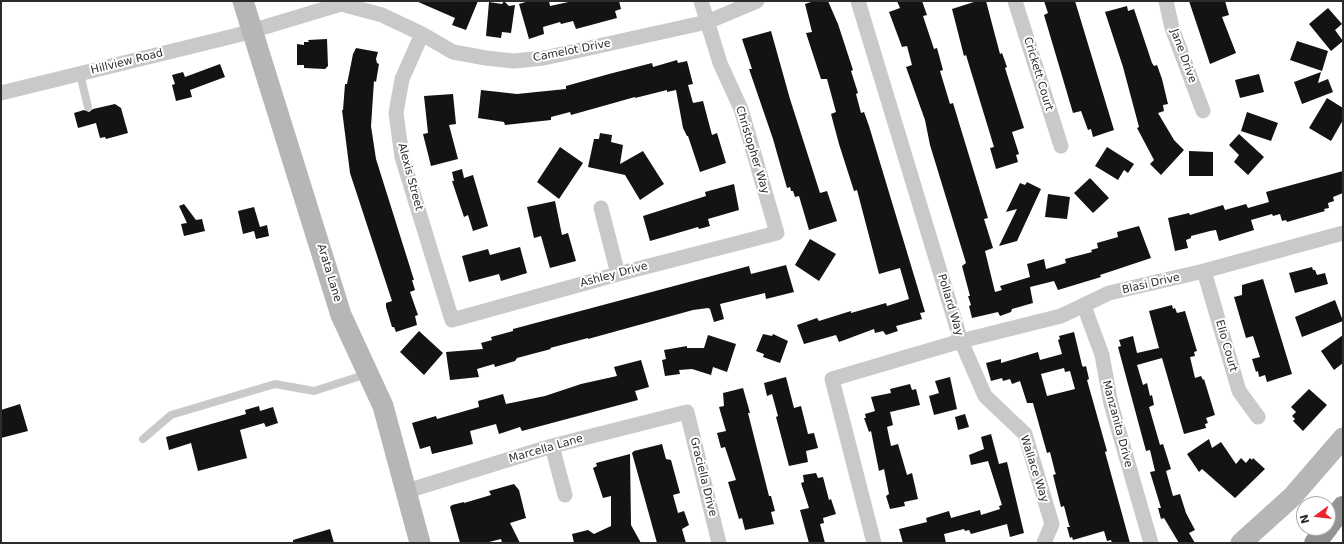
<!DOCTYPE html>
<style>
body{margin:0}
#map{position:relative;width:1344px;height:544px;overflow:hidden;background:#fff;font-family:"DejaVu Sans",sans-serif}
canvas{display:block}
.frame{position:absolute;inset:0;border:2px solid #2c2c2c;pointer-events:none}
.north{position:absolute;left:1296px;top:496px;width:40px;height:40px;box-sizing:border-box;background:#fff;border:1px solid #ababab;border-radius:50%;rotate:255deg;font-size:11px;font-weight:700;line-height:16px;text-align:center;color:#2c2c2c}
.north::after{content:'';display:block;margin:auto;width:14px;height:18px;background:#ee242d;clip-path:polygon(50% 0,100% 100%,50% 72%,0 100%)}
</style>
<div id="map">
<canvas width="1344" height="544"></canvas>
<div class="frame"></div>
<div class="north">N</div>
</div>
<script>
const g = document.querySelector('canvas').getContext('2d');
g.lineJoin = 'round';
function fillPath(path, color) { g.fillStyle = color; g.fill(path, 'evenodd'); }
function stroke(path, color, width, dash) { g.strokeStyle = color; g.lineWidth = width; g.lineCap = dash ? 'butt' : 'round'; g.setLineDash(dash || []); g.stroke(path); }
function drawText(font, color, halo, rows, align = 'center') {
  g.font = font + ' "DejaVu Sans",sans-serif'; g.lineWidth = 4; g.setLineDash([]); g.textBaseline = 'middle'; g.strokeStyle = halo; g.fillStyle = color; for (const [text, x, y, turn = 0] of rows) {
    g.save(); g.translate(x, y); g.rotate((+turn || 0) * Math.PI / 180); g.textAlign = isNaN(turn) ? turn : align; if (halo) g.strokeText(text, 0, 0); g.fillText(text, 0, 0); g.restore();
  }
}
fillPath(new Path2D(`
 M416,1H478L466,30L452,25L455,18Z
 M504,1L509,6L515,5L511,33L502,32L501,38L486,36L489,2L502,4Z
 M529,1H549L550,6L573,1H619L621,9L615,11L617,18L576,29L573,21L561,24L560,22L543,27L544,34L529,39L519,4Z
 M814,1H828L838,24L853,70L851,71L858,93L856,94L861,113L864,112L869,126L925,312L920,313L922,319L896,326L898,331L886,335L883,331L875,333L874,329L839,342L836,335L804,344L797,325L817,318L819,321L851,311V313L886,303L887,306L909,299L900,268L879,274L857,190L854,191L839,144L831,114L836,112L827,79H821L806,33L812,32L805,4Z
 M897,1H922L927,15L923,16L934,49L937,48L943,70L940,71L950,104L953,103L988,218L984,219L993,248L985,251L995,292L1002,290L1000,286L1030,277L1027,264L1044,259L1046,269L1066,263L1065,259L1092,252L1091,250L1098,248L1097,243L1118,237L1117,232L1139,226L1151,258L1100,275L1101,277L1058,290L1054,281L1030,287L1033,303L1012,309L1011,312L1000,316L998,312L972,318L969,306L971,305L968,296H970L962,266L966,263L930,145L925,120L906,67L912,65L907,46L902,47L889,12L900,8Z
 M977,1H986L1000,54L1002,53L1007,67L1005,68L1024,128L1012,132L1019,154L1016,155L1018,162L996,169L990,148L994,147L966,55L964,56L952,9Z
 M1044,1H1075L1114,130L1093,137L1091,129L1088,130L1081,111L1073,113L1044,15L1048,13Z
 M1189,1H1225L1229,15L1222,17L1236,53L1210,64Z
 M1127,6L1128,11L1134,9L1152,63L1154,66L1157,65L1162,79L1168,104L1163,105L1164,111L1158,113L1174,140L1184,150L1161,175L1150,164L1154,160L1137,128L1139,127L1123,67L1105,12Z
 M1328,8L1342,24L1335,30L1343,41L1331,51L1309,24Z
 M771,31L790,99L820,193L827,191L837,221L809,230L799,196L795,197L793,191H791L790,187L787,188L773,139L749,69H752L742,39Z
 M327,39L328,66L325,69L304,68V65H297V44L304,45V42H309L308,40Z
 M1297,41L1328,51L1322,71L1290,60Z
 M356,48L378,52L376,59L377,63L379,64L376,82L374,81L371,126L376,159L414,280H412L415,290L410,292L418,315L415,316L417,325L396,332L394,327H392L386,307V303L392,301L350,173L342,110H343L345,84H347L353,54Z
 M677,60L678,63L687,61L693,84L688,85L693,103L703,101L712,135L717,133L726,163L700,172L688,136H687L683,128L676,90L667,92V90L635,98V97L571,115L570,112L551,117V120L505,125L504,122L478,118L481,90L517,94L566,89V86L609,74L652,63L653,67Z
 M220,64L225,77L190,90L192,97L176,101L172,85L175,84L172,75L183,72L185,77Z
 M1321,72L1318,83L1328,79L1333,92L1302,104L1294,82Z
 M1259,74L1264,92L1240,98L1235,80Z
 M453,94L456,124L449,125L458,159L431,166L423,134L428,133L424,96Z
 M1327,98L1343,108V120L1331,141L1309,128Z
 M115,104L121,108L128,133L106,139L105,137L100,138L96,123L78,128L74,113L84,110L89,112L93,109Z
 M1247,112L1278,123L1271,141L1241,131Z
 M600,133L612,135L611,142L623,145L620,164L643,151L664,184L640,200L625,175L588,167L594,139H599Z
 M1239,134L1264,157L1248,175L1234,162L1239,155L1229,145Z
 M560,147L583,163L559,199L537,182Z
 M1107,147L1134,164L1128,173L1124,170L1118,180L1095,166Z
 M1189,151L1213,152V176H1189Z
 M462,169L464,178L473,175L488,226L473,231L468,215L464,217L452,181H454L452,172Z
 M1343,171V193L1333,197L1334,201L1328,203L1329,208L1324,209L1325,211L1287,222L1286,220L1282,221L1280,214L1273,216L1272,214L1251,220L1254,230L1219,241L1216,230L1210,231L1191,236V238L1186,240L1188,248L1175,251L1168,218L1189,213L1190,215L1223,205L1225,210L1246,204L1248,208L1269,202L1266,192Z
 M1090,178L1109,198L1093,213L1074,193Z
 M1027,182L1041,189L1017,241L999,246L1017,209L1006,212L1020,183L1025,185Z
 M734,184L739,210L708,219L710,226L699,229L698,227L650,241L643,216L706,196L705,192Z
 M1048,194L1070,197L1067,219L1045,217Z
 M555,201L562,235L568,233L576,261L550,268L541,236L534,238L527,207Z
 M184,204L196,220L202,219L205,231L184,236L181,224L187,223L179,206Z
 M254,207L260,227L267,225L269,236L256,239L254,231L243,234L238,211Z
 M810,239L836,254L819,281L795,265Z
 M520,247L527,273L501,281L499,274L469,282L462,256L488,249L490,255Z
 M786,265L794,292L766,299L765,293L720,304L724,319L714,322L710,309L708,308L693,310L588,339V338L550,348L551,349L517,358L515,361L495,367L494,364L477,369L479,377L450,380L446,352L483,349L481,343L492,340L491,337L513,331V329L749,266L751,274Z
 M1312,267L1313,270H1315L1317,275L1325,273L1328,284L1295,293L1289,273Z
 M1263,279L1292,374L1267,382L1265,375L1259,377L1258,371L1256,372L1252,359L1260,357L1253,336L1246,338L1234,297L1242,295V285Z
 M1335,300L1343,321L1302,337L1295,317Z
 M1172,305L1173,309L1175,308L1177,313L1185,311L1197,351L1194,352L1195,356L1190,357L1195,378L1201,376L1203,380L1204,379L1215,415L1206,418L1208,423L1205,424L1206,428L1184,434L1162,358L1137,365L1143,385L1147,383L1150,396L1152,395L1154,405L1149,407L1160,445L1163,444L1171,469L1166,471L1173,496L1180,494L1186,513L1195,530L1189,533L1195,543H1179L1164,518L1161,519L1158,508H1161L1150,472L1155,471L1150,450L1146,451L1118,347L1121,346L1119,340L1133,336L1137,353L1159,348L1149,311Z
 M419,331L443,353L424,375L400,352Z
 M1074,332L1082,365L1083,367L1086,366L1089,379L1087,380L1107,451L1105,452L1130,543H1112L1111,540L1107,541L1104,531L1073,540L1072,537L1070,538L1067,527H1070L1069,525L1064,506L1061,507L1053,475L1056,474L1055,472L1050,452L1047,453L1033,403H1027L1020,381L1012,384L1010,379L1003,381L1002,378L991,381L986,363L1001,359V363L1038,352L1040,360L1062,354L1058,340L1060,339L1059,336ZM1064,368L1065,372L1070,371L1075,389L1047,396L1041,374Z
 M763,334L772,336L773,334L788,341L780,363L763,357L764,354L756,351Z
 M708,335L736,344L727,372L713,367L711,375L692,369L679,370L680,374L665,376L662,360L666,359L664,350L687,346V348H704Z
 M1343,335V363L1334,370L1321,351Z
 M641,360L649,387L635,391L638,400L522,431L520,427L499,434L496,424L470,431L473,444L432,454L430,446L420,449L412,423L436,416L437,419L479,407L478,401L503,394L506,404L545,396L581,384L617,376L614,367Z
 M786,377L794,408L801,406L808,434L814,433L818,448L806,451L808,462L789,466L776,417L778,416L772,394L767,396L764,383Z
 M950,377L957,409L934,415L929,396L939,393L935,381Z
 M910,384L912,390L916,389L920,405L890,412L893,425L887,427L891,446L898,444L907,475L912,473L918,499L904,502L905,506L890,509L886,496L889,494L884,469L879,471L871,431L869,432L864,418H866L865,414L875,411L871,397L891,393L890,389Z
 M743,388L750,413H748L769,496H771L775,511L771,512L774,524L745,530L742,518L739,519L728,482L736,480L725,447L721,448L717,433L726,431L719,407L724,406L723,393Z
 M1309,389L1327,405L1303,431L1293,421L1295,419L1292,416L1296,412L1291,407Z
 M20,404L28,431L1,438V410Z
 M259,406L260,411L273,407L278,423L266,427L264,423L240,430L247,458L198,471L191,443L169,450L166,437L246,414L245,410Z
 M965,414L969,427L958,430L955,417Z
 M991,434L999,464L1007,462L1024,533L1010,537L1007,524L971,534L969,530L965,531L964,529L944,534L946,543H903L899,529L927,522L926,518L949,511L951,518L980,510L981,515L1000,509L999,506L1002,505L988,461L971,465L969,455L984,449L981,437Z
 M1209,439L1212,448L1221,442L1236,464L1241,458L1246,463L1250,458L1252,460L1253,458L1265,469L1235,498L1202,469L1199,472L1187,454Z
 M662,444L666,459L671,460L680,493L673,495L678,513L684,511L689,525L682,529L686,543H657L632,453L634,451Z
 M630,454L631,525L641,543H574L572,534L588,530L594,534L611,526V496L603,498L593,468L597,466L596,463Z
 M816,473L818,478L823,477L829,500L831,499L836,514L823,518L824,523L820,524L825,543H809L800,510L809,508L801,483L804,482L803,475Z
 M514,484L519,490L526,518L510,523L520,543H502L501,539L485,543H460L450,507L452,505L464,502V503L491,495L489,491Z
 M330,529L334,543H293V540Z`), '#131313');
stroke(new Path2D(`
 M80,74L88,107
 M143,439L171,415L275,384L314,391L367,374`), '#c9c9c9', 8);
stroke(new Path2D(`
 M858,1L961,341L985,396L1025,434L1052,524L1044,543
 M1015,1L1061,146
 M1166,1L1172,28L1203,111
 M422,34L402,79L396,113L402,157L452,320L618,274L777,233L741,109L720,63L701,1
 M1,93L238,35L341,4L382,15L422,34L453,52L486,58L514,61L544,58L707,22L757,1
 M601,208L618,274
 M1204,271L1239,391L1258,417
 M1084,306L1102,355L1111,404L1151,543
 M552,446L565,495
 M407,491L552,446L687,412L719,543
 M874,543L832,379L961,341L1061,316L1109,293L1204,271L1343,233`), '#c9c9c9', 15);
stroke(new Path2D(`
 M243,1L341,315L383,406L420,543
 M1241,543L1292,497L1343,438`), '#b6b6b6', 21);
stroke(new Path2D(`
 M1328,526L1343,507
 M1315,543L1327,528`), '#939393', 22);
drawText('11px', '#2c2c2c', '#fff', [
 ["Camelot Drive",572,51,-11],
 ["Jane Drive",1183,56,70],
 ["Hillview Road",127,62,-14],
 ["Crickett Court",1038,74,73],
 ["Christopher Way",752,150,73],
 ["Alexis Street",410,177,75],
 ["Arata Lane",329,273,73],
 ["Ashley Drive",614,275,-15],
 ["Blasi Drive",1151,284,-13],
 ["Pollard Way",950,305,73],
 ["Elio Court",1226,346,74],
 ["Manzanita Drive",1117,424,75],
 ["Marcella Lane",546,449,-16],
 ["Wallace Way",1034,469,72],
 ["Graciella Drive",703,477,76]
]);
</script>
